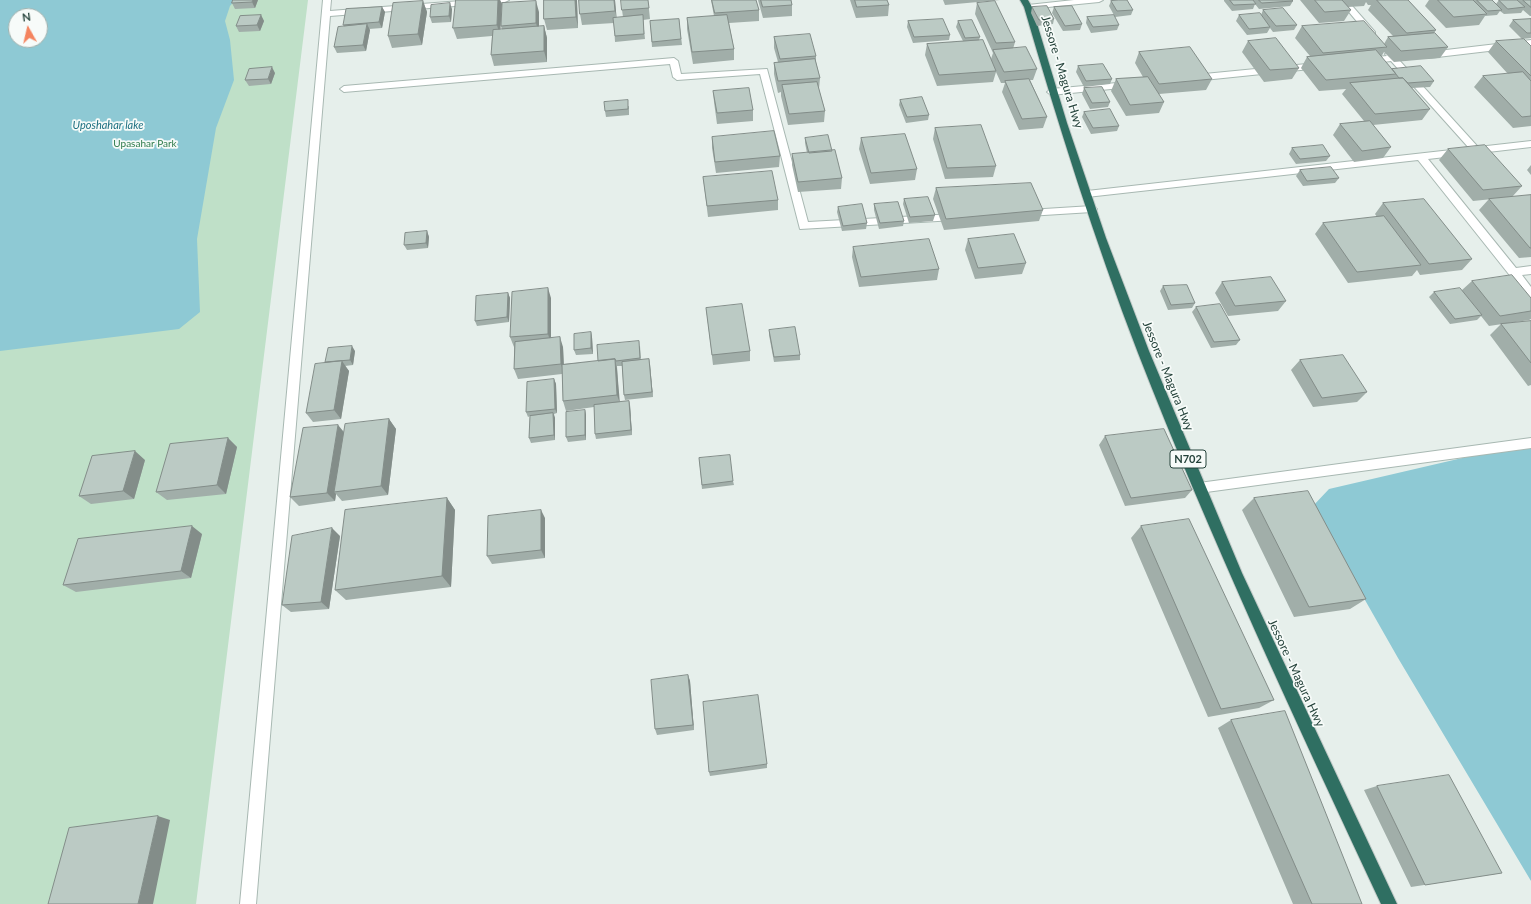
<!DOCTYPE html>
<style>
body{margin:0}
#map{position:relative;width:1531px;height:904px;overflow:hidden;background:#e6efeb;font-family:Lato,sans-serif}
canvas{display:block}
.north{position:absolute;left:8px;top:8px;width:40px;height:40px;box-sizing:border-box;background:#f7fbf9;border:1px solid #a3b1ad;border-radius:50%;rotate:352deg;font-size:11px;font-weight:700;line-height:16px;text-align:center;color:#24423a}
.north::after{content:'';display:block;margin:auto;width:14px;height:18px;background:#f4845f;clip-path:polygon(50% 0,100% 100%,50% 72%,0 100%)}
</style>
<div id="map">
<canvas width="1531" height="904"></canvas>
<div class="north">N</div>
</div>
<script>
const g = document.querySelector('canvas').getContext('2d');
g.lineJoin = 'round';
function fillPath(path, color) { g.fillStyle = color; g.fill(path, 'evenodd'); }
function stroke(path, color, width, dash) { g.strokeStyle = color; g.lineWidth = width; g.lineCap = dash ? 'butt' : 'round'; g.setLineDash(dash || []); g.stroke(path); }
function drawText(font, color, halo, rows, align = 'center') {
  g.font = font + ' Lato,sans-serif'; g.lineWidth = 3.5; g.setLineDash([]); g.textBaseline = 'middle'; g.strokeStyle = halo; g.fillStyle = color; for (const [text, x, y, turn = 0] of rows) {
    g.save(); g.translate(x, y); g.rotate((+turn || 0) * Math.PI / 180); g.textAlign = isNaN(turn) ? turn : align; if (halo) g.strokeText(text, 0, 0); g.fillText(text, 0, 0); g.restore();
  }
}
fillPath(new Path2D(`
 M0,0H308L196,904H0ZM16,16H40V40H16Z`), '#bfe0c8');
fillPath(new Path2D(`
 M0,0H235L230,6L225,21L230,40L234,80L216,128L197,239L200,312L179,329L0,351ZM16,16H40V40H16Z
 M1531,442V881L1398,658L1312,507L1329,489Z`), '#8ec9d4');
const street = new Path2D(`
 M323,0H331L330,11L474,0H509L505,2L330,16L256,904H240Z
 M1074,0H1103L1099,2L1028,9L1024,7L1028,5Z
 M1339,0H1347L1375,32V36H1369Z
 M1531,40V46L1429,58L1425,55L1429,52Z
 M1389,51L1395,56L1410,55V59L1399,60L1478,147L1531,141V147L1428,159L1516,268L1531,266V274L1522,275L1531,287V298L1527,297L1418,160L1087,197L1082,194L1087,191L1469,148L1391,61L1367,64L1363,61L1367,58L1387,56L1385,54Z
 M674,58L678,61L681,74L767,69L808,222L955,214L960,217L955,220L800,229L760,74L677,80L673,77L670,64L344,92L340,89L344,86Z
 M1317,63L1320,64V68L1194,81L1190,78L1194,75Z
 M1128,82L1131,83V87L1051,95L1047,92L1051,89Z
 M1092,206L1097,209L1092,212L1028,216L1023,213L1028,210Z
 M1531,438V448L1199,493L1195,492L1193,488L1195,484L1199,483Z`);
const highway = new Path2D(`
 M1020,0H1028L1032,7L1067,123L1106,238L1149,351L1242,573L1397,904H1381C1296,722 1211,540 1138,353C1094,239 1058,124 1024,7Z`);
stroke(street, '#a8b8b2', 2);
stroke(highway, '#c2cac8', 2);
fillPath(street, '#fff');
fillPath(highway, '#2f6f62');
fillPath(new Path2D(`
 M233,0H258L255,8L235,9L232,3Z
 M456,0H500L502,4L500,30H502L501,26L539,12V27L544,26L547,38V62L494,66L491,55L492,36L457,39L453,28Z
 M544,0H577L578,28L547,30L544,19Z
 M579,0H615L616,18L623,17L622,10L648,0L650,19L643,20L645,39L615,42L614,23L582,25L580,14Z
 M711,0H756L759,10V21L729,23L734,49V60L693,64L687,29V18L714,16Z
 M758,0H791L792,5V16L763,18Z
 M850,0H887L889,5L888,16L856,18Z
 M943,0H1000L945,5Z
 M1224,0H1292L1293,1L1290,6L1259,9L1255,4L1253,9L1232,11L1224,1Z
 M1300,0H1408L1436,30L1434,33L1448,47L1440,58L1394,62L1384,52L1381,57L1392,69L1434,81L1430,87L1412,88L1430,109L1422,120L1373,125L1391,147L1383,158L1354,162L1333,135L1340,124L1364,121L1342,94L1346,89L1319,91L1301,68L1307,57L1310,56L1295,38L1302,26L1384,44L1388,37L1393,36L1368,10L1371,5H1368L1366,2L1364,6L1348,7L1351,10L1344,21L1319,23Z
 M1429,0H1492L1496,4L1499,0H1531V16H1530L1523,10L1521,13L1504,14L1500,11L1497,15L1485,16L1479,25L1446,28L1425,6Z
 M423,1L427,12L422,45L392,48L388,36Z
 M1111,1L1133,10L1131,15L1115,17L1109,6Z
 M977,3L1015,42L1013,49L1037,69L1033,80H1030L1047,117L1043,128L1019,130L1002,92L1005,83H1001L996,72L993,82L937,86L925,55L927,44L963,41L956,27L958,21L980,37L979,40L991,59L993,53L975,14Z
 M382,7L385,12L382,28L369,29L370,30L366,51L337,53L334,47L344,26L343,25Z
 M1032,7L1054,19L1053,24L1037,26L1031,13Z
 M1054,7L1082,24L1080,30L1063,31L1052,13Z
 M452,9L451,22L432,23L430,17Z
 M1263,10L1297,25L1294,30L1273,32L1270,28L1267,33L1247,35L1236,21L1239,15H1261Z
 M261,15L264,21L260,31L239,32L236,26Z
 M1087,17L1119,25L1117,30L1091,33L1086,23Z
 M679,19L682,45L652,47L650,21Z
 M1531,19V38L1522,39L1509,26L1513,20Z
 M908,21L950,35L949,40L913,43L907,27Z
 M774,37L816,56V62L820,78L819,89L825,111L824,122L788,125L781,96V92L778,93L774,74V63L778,62L774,48Z
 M1248,41L1299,68L1292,79L1264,82L1242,52Z
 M1496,41L1531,46V126L1513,128L1474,87L1483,76L1508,74L1488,52Z
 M1139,52L1212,79L1206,90L1159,94L1164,102L1159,113L1126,116L1111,91L1116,79L1143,77L1135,63Z
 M1078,66L1112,79L1110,84L1084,87L1076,72Z
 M275,73L271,84L249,86L245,80Z
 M1084,88L1110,102L1108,107L1090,109L1082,94Z
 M713,91L753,110V121L717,124L714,102Z
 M900,100L929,115L928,120L906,123L899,105Z
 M629,106V115L606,117L605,111Z
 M1084,112L1119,126L1117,131L1091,134L1082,117Z
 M935,128L996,166L993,177L945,179L933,139Z
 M712,137L780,156L779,167L716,173L712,148Z
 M805,138L832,151L842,178L841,189L798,192L792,165V154L807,153L805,143Z
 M861,138L917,169L915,180L870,184L859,149Z
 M1292,148L1330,156L1326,161L1296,164L1289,154Z
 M1448,149L1522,186L1512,197L1473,201L1439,160Z
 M1531,165V175L1527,170Z
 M1300,170L1339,178L1335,183L1303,186L1296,176Z
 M703,177L778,200V210L708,217Z
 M936,188L1043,210L1039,221L944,230L933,199Z
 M1531,195V257L1519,258L1479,210L1489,199Z
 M904,199L935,215L933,221L909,223L903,204Z
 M1383,203L1472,259L1462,270L1420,275L1417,270L1412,276L1348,283L1315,234L1323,223L1377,217L1375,214Z
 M874,204L904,221L903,226L879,229L874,210Z
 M838,207L867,223L866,229L842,231L837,212Z
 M427,231L429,237L428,248L407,250L404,245Z
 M968,239L1026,263L1022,274L975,279L965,250Z
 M853,247L939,269L937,280L859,287L852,257Z
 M1472,281L1531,298V319L1529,320L1489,326L1481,316L1477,320L1450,324L1429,297L1434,292L1462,290Z
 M1222,282L1286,301L1278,311L1228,316L1215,293Z
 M1163,286L1195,303L1192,308L1168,310L1160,291Z
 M508,293L510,298L509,322L477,326L475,321Z
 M551,298V338L563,347L564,364L598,361L640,346L641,360L649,359L653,397L625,400L624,395L622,366H617L619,402L629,401L630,405L632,435L596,439L595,434L594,407L566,411L563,401L562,374L518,379L514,369V347L510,337Z
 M1196,307L1240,340L1236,345L1211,348L1192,312Z
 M706,308L750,351V361L713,365Z
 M1531,321V385L1528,386L1490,335L1501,324Z
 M769,330L800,355V360L774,362L769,335Z
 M591,332L592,337L593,354L576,355L574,350Z
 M355,351L353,365L345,366L349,371L341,419L313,422L306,413L325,363V362Z
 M1300,360L1367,392L1357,402L1313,407L1291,370Z
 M554,379L556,384L557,413L554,414L555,418V440L531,443L529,438L530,416L528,417L526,412Z
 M585,410L586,415V440L568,442L566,437Z
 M389,419L396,429L388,495L342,501L336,494L335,501L299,506L290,497L338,425L344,432Z
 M1105,436L1192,490L1185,498L1125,506L1099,445Z
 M228,438L237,447L226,494L167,500L156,492Z
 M699,458L733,481L734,485L702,489Z
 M145,460L134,499L91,504L79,496Z
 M447,498L455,510L451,587L346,600L335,590Z
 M1254,498L1366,599L1350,609L1294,617L1242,510Z
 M545,518V558L492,564L487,556Z
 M1141,526L1274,700L1259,708L1208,717L1131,538Z
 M202,534L191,578L76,592L63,585Z
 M340,536L329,609L291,612L282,605Z
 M688,675L690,681L694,730L657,735L655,729Z
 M1231,720L1362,904H1293L1218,728Z
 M767,764V768L710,776L709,772Z
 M1377,786L1502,873L1411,887L1364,790Z`), '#a1aea9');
fillPath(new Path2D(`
 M253,0H258L255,8L252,2Z
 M498,0H500L502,4L500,36L497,25Z
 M575,0H577V3L578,28L576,17Z
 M614,0H615L617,22L615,11Z
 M423,1L427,12L422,45L418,34Z
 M536,1L539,12V34L536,23Z
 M450,3L452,9L451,22L449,16Z
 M382,7L385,12L382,28L379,22Z
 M261,15L264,21L260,31L257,25Z
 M367,24L370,30L366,51L363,45Z
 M544,26L547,38V62L544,51Z
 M272,67L275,73L271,84L268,79Z
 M427,231L429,237L428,248L426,243Z
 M548,288L551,298V344L548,334Z
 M508,293L510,298L509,322L507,317Z
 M591,332L592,337L593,354L591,348Z
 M560,337L563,347L564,374L561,364Z
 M352,346L355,351L353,365L350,360Z
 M615,359L617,369L620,404L617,395Z
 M649,359L650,364L653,397L652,392Z
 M342,361L349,371L341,419L334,410Z
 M554,379L556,384L557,413L555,409Z
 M629,401L630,405L632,435L631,430Z
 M585,410L586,415V440L585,435Z
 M553,413L555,418V440L554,435Z
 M389,419L396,429L388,495L381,486Z
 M338,425L345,434L334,492L336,494L335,501L327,493Z
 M228,438L237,447L226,494L217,485Z
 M135,451L145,460L134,499L123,491Z
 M447,498L455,510L451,587L442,576Z
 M541,510L545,518V558L541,550Z
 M192,526L202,534L191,578L181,571Z
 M332,528L340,536L329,609L321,602Z
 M688,675L690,681L694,730L693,725Z
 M158,816L170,820L153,904H138Z`), '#838d89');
const building = new Path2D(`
 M233,0H253L252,2L232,3Z
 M456,0H498L497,25L453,28Z
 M544,0H575L576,17L544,19Z
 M579,0H614L615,11L580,14Z
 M621,0H648L649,8L622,10Z
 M712,0H756L759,10L715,13Z
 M761,0H791L792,5L763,7Z
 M855,0H887L889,5L857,7Z
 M1119,0H1127L1133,10L1117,11L1111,1Z
 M1230,0H1253L1256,4L1234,5Z
 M1259,0H1292L1293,1L1262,3Z
 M1315,0H1342L1351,10L1325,12Z
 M1377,0H1408L1436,30L1407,33Z
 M1438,0H1473L1487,14L1454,17Z
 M1477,0H1492L1502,10L1488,11Z
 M1499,0H1517L1525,7L1508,9Z
 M1523,0H1531V7Z
 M423,1L418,34L388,36L393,3Z
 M536,1V23L501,26L502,3Z
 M995,1L1015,42L996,43L977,3Z
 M450,3L449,16L430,17L431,5Z
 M1047,6L1054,19L1039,20L1032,7Z
 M1072,6L1082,24L1065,26L1054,7Z
 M382,7L379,22L343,25L346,9Z
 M1283,8L1297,25L1276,26L1263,10Z
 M1260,13L1270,27L1249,29L1239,15Z
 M261,15L257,25L236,26L240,16Z
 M643,15L644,34L615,36L613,18Z
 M727,15L734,49L692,52L687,18Z
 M1114,15L1119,25L1093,27L1087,17Z
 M679,19L681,39L652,42L650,21Z
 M943,19L950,35L914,37L908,21Z
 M1531,19V33H1527L1513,20Z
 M972,20L980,37L965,38L958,21Z
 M1364,21L1387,47L1323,53L1302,26Z
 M367,24L363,45L334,47L338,27Z
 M544,26V51L491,55L493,30Z
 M1435,33L1448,47L1401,51L1388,37Z
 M810,34L816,56L780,59L774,37Z
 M1276,38L1299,68L1270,70L1248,41Z
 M1524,39L1531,46V76L1496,41Z
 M983,40L996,71L939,75L927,44Z
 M1026,47L1037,69L1004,72L993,50Z
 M1190,47L1212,79L1159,84L1139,52Z
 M1376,50L1396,74L1326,80L1307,57Z
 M815,59L820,78L778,81L774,63Z
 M1103,64L1112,79L1086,81L1078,66Z
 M1421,66L1434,81L1408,83L1403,78H1399L1392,69Z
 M272,67L268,79L245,80L249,69Z
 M1523,72L1531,81V116L1522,117L1483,76Z
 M1148,77L1164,102L1130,105L1116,79Z
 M1403,78L1430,109L1375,114L1350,83Z
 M1029,79L1047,117L1022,119L1005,81Z
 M817,82L825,111L789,114L782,85Z
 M1102,87L1110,102L1092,103L1084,88Z
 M749,88L753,110L717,113L713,91Z
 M922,97L929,115L907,117L900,100Z
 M628,100V109L605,111L604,102Z
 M1110,109L1119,126L1093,128L1084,112Z
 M1370,121L1391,147L1362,151L1340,124Z
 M981,125L996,166L947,168L935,128Z
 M774,131L780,156L715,162L712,137Z
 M905,134L917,169L871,173L861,138Z
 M828,135L832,151L809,153L805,138Z
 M1323,145L1330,156L1300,159L1292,148Z
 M1485,145L1522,186L1483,190L1448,149Z
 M835,150L842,178L798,182L792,154Z
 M1331,167L1339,178L1307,181L1300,170Z
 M772,171L778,200L707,206L703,177Z
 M1031,183L1043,210L946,219L936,188Z
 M1531,195V248H1530L1489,199Z
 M928,197L935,215L910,217L904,199Z
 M1424,199L1472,259L1429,264L1383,203Z
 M898,202L904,221L880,223L874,204Z
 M862,204L867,223L843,226L838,207Z
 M1384,216L1421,265L1357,272L1323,223Z
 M427,231L426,243L404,245L405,233Z
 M1014,234L1026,263L978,268L968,239Z
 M929,239L939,269L861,277L853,247Z
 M1512,275L1531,298V311L1500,316L1472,281Z
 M1271,277L1286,301L1235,306L1222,282Z
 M1187,285L1195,303L1171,305L1163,286Z
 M548,288V334L510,337L512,292Z
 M1460,288L1482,315L1455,319L1434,292Z
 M508,293L507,317L475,321L476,296Z
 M742,304L750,351L712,355L706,308Z
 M1220,304L1240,340L1214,342L1196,307Z
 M1531,321V363L1501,324Z
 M795,327L800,355L774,357L769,330Z
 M591,332V348L574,350V334Z
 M560,337L561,364L514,369L515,342Z
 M639,341L640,358L616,361L615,359L598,361L597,345Z
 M352,346L350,360L325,362L328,348Z
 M1343,355L1367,392L1322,398L1300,360Z
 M615,359L617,395L563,401L562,365Z
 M649,359L652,392L624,395L622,362Z
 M342,361L334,410L306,413L315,364Z
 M554,379L555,409L526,412L527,382Z
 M629,401L631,430L595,434L594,405Z
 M585,410V435L566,437V412Z
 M553,413L554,435L529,438L530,416Z
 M389,419L381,486L334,492L345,424Z
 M338,425L327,493L290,497L303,428Z
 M1164,429L1192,490L1131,498L1105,436Z
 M228,438L217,485L156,492L170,444Z
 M135,451L123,491L79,496L92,456Z
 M730,455L733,481L702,485L699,458Z
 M1308,491L1366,599L1309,607L1254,498Z
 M447,498L442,576L335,590L345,510Z
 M541,510V550L487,556L488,516Z
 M1189,519L1274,700L1221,709L1141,526Z
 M192,526L181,571L63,585L78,539Z
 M332,528L321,602L282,605L292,536Z
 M688,675L693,725L655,729L651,680Z
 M758,695L767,764L709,772L703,702Z
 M1285,711L1362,904H1312L1231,720Z
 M1449,775L1502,873L1425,885L1377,786Z
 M158,816L138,904H48L69,828Z`);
fillPath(building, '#bbcac4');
stroke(building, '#838d89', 1);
drawText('10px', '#2d7a4b', '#f7fbf9', [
 ["Upasahar Park",145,144]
]);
drawText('italic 11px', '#1c6f80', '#f7fbf9', [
 ["Uposhahar lake",108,125]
]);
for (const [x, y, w] of [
 [1188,459,36]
]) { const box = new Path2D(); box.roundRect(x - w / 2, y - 9, w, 18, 3); g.fillStyle = '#f7fbf9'; g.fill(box); stroke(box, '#24423a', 1); }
drawText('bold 11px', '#24423a', null, [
 ["N702",1188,459]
]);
drawText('12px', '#24423a', '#f7fbf9', [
 ["Jessore - Magura Hwy",1062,72,73],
 ["Jessore - Magura Hwy",1168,376,68],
 ["Jessore - Magura Hwy",1296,673,65]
]);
</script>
